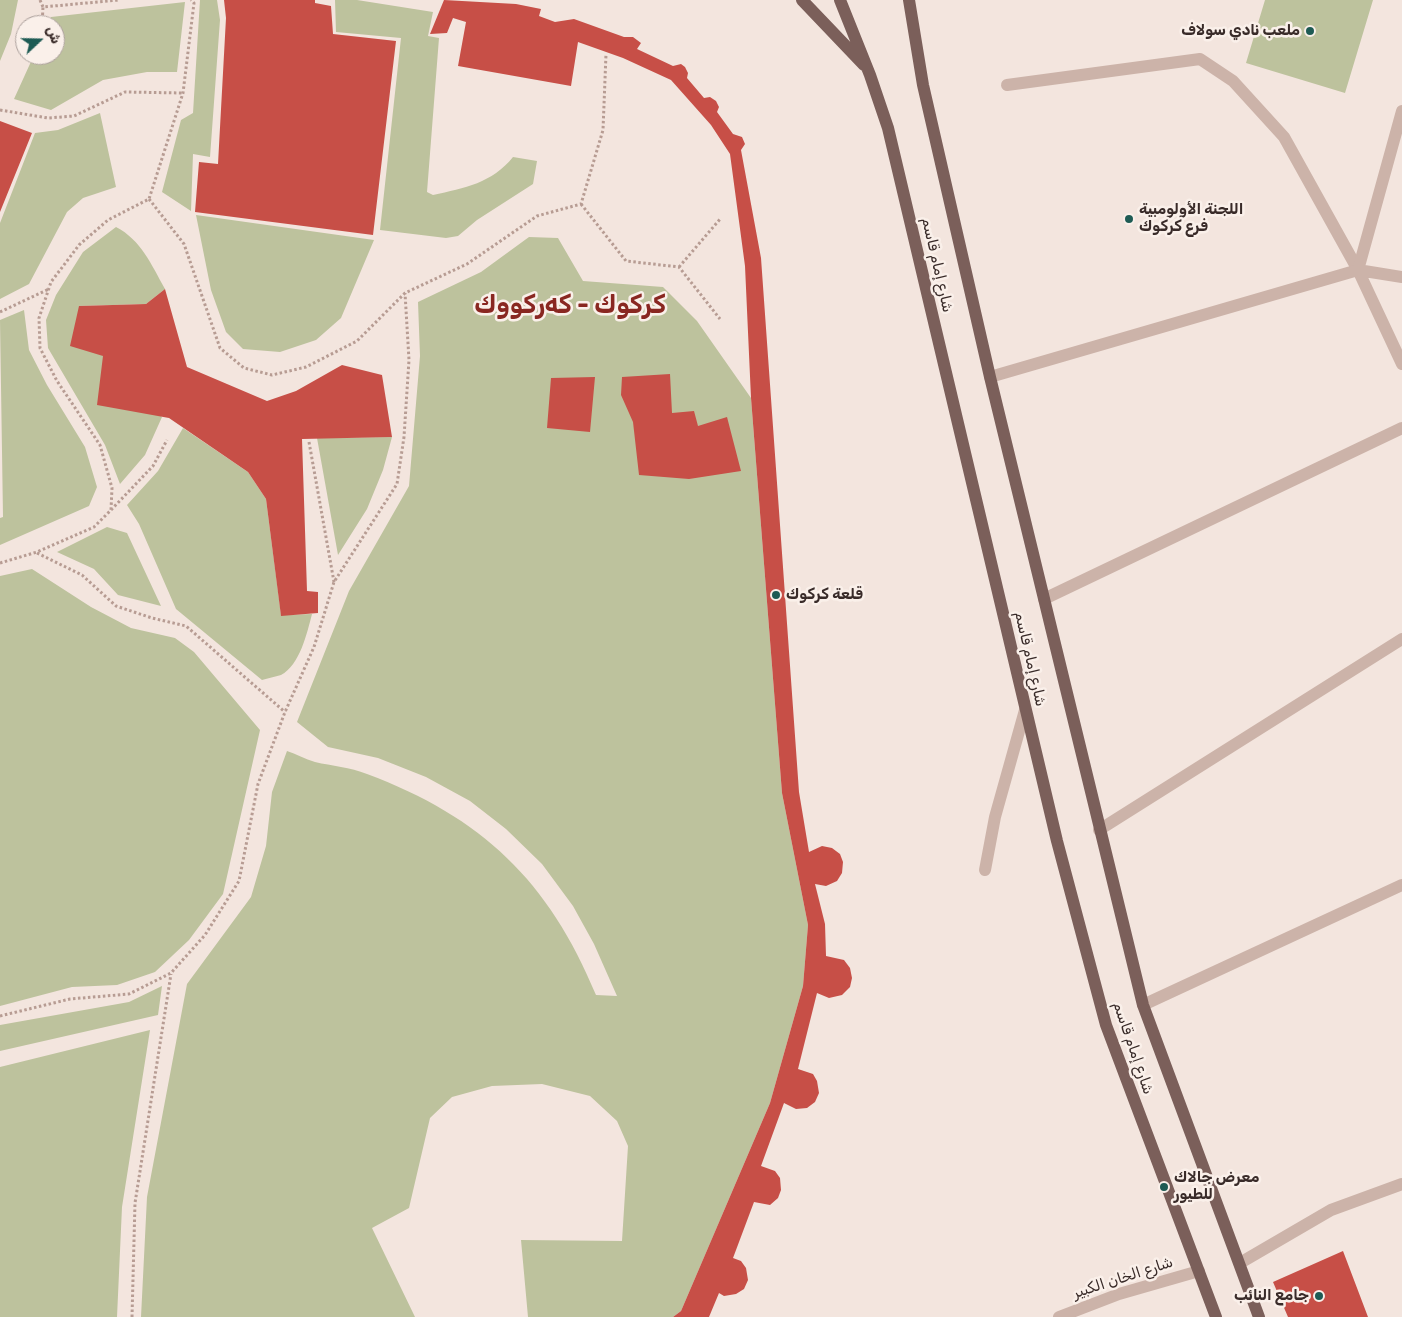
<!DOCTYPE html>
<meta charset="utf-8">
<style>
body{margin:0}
#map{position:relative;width:1402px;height:1317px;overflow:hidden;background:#f3e5de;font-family:Rubik,"Noto Sans Arabic",sans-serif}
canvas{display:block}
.north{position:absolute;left:15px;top:15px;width:50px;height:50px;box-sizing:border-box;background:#faf0ea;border:1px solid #ada19d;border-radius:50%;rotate:69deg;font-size:14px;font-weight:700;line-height:20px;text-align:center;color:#392b29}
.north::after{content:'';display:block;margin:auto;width:18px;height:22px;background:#1e5b54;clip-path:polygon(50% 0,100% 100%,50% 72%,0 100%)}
</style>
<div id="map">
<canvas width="1402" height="1317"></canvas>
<div class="north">ش</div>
</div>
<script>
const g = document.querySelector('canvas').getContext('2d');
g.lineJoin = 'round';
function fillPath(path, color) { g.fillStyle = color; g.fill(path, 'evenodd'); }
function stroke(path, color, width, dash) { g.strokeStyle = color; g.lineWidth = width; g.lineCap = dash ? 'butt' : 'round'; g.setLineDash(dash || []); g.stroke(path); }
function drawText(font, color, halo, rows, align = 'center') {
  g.font = font + ' Rubik,"Noto Sans Arabic",sans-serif'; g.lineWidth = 5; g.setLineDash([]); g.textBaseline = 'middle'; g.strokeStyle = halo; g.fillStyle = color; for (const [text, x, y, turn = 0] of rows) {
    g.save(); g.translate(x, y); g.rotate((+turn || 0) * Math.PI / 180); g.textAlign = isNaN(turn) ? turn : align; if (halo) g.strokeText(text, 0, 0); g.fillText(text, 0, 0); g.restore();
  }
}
fillPath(new Path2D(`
 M0,0H18L11,34L0,61Z
 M200,0H217L220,20L210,157L193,154L191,211L162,192L181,120L193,113Z
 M335,0H357L433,12L428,36L439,38L427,192L433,195C465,188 492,183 513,157L537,161L533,184L477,220L458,236L446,238L380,230L401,38L336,32Z
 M1265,0H1373L1345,93L1246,63Z
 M185,2L177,72H147L103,80L51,110L14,99L34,55H55V25H47L51,17Z
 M100,113L116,187L83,198L67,212L29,284L0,299V223L35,133L58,130Z
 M196,215L374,240L341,318L316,340L280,352L243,349L226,332L211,290Z
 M116,227C141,240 151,264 165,289L146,304L79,306L103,356L162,417L145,455L120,484L105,445L48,348L46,320L56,295L83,252Z
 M529,237L558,238L583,281L663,287L697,321L751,398L782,793L808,925L803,986L770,1103L681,1311L673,1317H528L521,1240L622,1241L628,1146L617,1121L590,1096L542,1084L492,1086L452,1097L430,1118L409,1208L372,1228L415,1317H141L147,1197L187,984L251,897L266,846L272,792L287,751C296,754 305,759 315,762C332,766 350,767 367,774C482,817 549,881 596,995L617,996L594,944L573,906L542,864L506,829L470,801L426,777L378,758L328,747L297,722L349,591L409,486L420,356L418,302L481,272Z
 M24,310L29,350L47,385L85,447L97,487L89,506L0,545V518L3,517L0,320Z
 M183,428L248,472L266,499L281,615L312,614C307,633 300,665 281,675C275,677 268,678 262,680L176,609L139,524L127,505L158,471Z
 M392,437L383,470L367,509L338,555L317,438Z
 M107,527L127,533L161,606L118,595L94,569L57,552Z
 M32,569L91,607L131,628L175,638L194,652L260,730L223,894L189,940L155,972L117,985L72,987L0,1006V576Z
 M162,986L158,1015L0,1051V1025L129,1002Z
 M150,1030L122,1207L117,1317H0V1067Z`), '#bdc29d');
fillPath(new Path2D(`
 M224,0H315V3L331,6L333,34L396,41L373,235L195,212L199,162L218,164L226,18Z
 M444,0L516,4L541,9L539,16L555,22L574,19L624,37H633L641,43L637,49L673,66L681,64L685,67L688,73L687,78L704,98L710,97L716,101L719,107L717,112L733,134L742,137L745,144L741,150L761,258L799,792L809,852L822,846L832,848L840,854L843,862L842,873L837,881L826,886L815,884L825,924L826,956L844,960L850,968L852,978L850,987L842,995L829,998L817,993L798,1069L813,1074L817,1081L819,1093L815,1102L807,1108L796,1109L784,1103L761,1166L775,1171L780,1178L781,1190L778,1198L770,1205L754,1202L733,1258L741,1261L746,1268L748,1280L744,1289L736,1294L724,1296L719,1293L709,1317H673L681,1311L770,1103L803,986L808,925L782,793L751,398L745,266L730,154L711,125L671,80L623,58L578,42L571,86L458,66L466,22L453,18L447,33L430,34Z
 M0,121L32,133L0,212Z
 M165,289L187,367L267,401L296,391L342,365L382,375L392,437L302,439L307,591L318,592V613L281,616L266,499L248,472L169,418L97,405L103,356L70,346L79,306L146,304Z
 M670,374L672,413L694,411L698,426L727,417L741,471L689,479L639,475L633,422L621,395L622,377Z
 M595,377L590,432L547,428L551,378Z
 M1343,1251L1368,1317H1288L1273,1282Z`), '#c74f47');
stroke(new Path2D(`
 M40,0L43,7L119,0
 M42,25L43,7
 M0,110L48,118L74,116L125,92L183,93
 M149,199L184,244L220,348L244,368L272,375L306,367L357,341L405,293L467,264L537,216L581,204L603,130L606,54
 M581,204L626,261L679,267L720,319
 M679,267L721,218
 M0,312L49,289
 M309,442L334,582
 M111,510L153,466L167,440
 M37,553L82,575L116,606L152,618L186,626L285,712
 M0,563L37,552L94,527L111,510L112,488L100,445L57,381L40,348L39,318L51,282L79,245L108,220L149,199L183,93L194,3L191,0
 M0,1016L70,999L129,994L171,973L205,935L239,881L258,784L285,712L314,647L334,582L397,484L404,437L409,360L405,293
 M132,1317L135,1203L171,974`), '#b79c93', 3, [2.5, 2.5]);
stroke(new Path2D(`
 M1007,85L1200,59L1233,81L1284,137L1358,270
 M985,870L995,817L1025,710`), '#ccb3a9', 12);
stroke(new Path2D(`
 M1143,1005L1402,885
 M1059,1317L1119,1294L1199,1271`), '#ccb3a9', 12);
stroke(new Path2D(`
 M1402,111L1358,270L1402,364
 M990,377L1358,270L1402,277
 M1044,599L1402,428
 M1099,830L1402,639
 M1240,1263L1331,1210L1402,1184`), '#ccb3a9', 12);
stroke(new Path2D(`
 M802,0L864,65
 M840,0L870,75L888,128L1057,841L1106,1025L1216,1317
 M909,0L923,85L990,377L1143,1005L1259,1317`), '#7b5f5a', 12);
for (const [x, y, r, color] of [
 [1310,31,5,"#1e5b54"],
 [1129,219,5,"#1e5b54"],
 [776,595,5,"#1e5b54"],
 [1164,1187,5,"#1e5b54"],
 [1319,1296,5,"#1e5b54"]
]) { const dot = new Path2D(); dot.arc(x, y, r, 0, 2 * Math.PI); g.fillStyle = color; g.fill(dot); stroke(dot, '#faf0ea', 2); }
drawText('bold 15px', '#392b29', '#faf0ea', [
 ["ملعب نادي سولاف",1300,31,"right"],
 ["اللجنة الأولومبية",1139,210],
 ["فرع كركوك",1139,227],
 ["قلعة كركوك",786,595],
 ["معرض جالاك",1174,1178],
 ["للطيور",1174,1195],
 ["جامع النائب",1309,1296,"right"]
], 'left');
drawText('15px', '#392b29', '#faf0ea', [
 ["شارع إمام قاسم",937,265,77],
 ["شارع إمام قاسم",1030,659,77],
 ["شارع إمام قاسم",1133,1048,71],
 ["شارع الخان الكبير",1123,1278,-18]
]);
drawText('bold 25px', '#892721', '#faf0ea', [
 ["كركوك - کەرکووك",570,306]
]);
</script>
